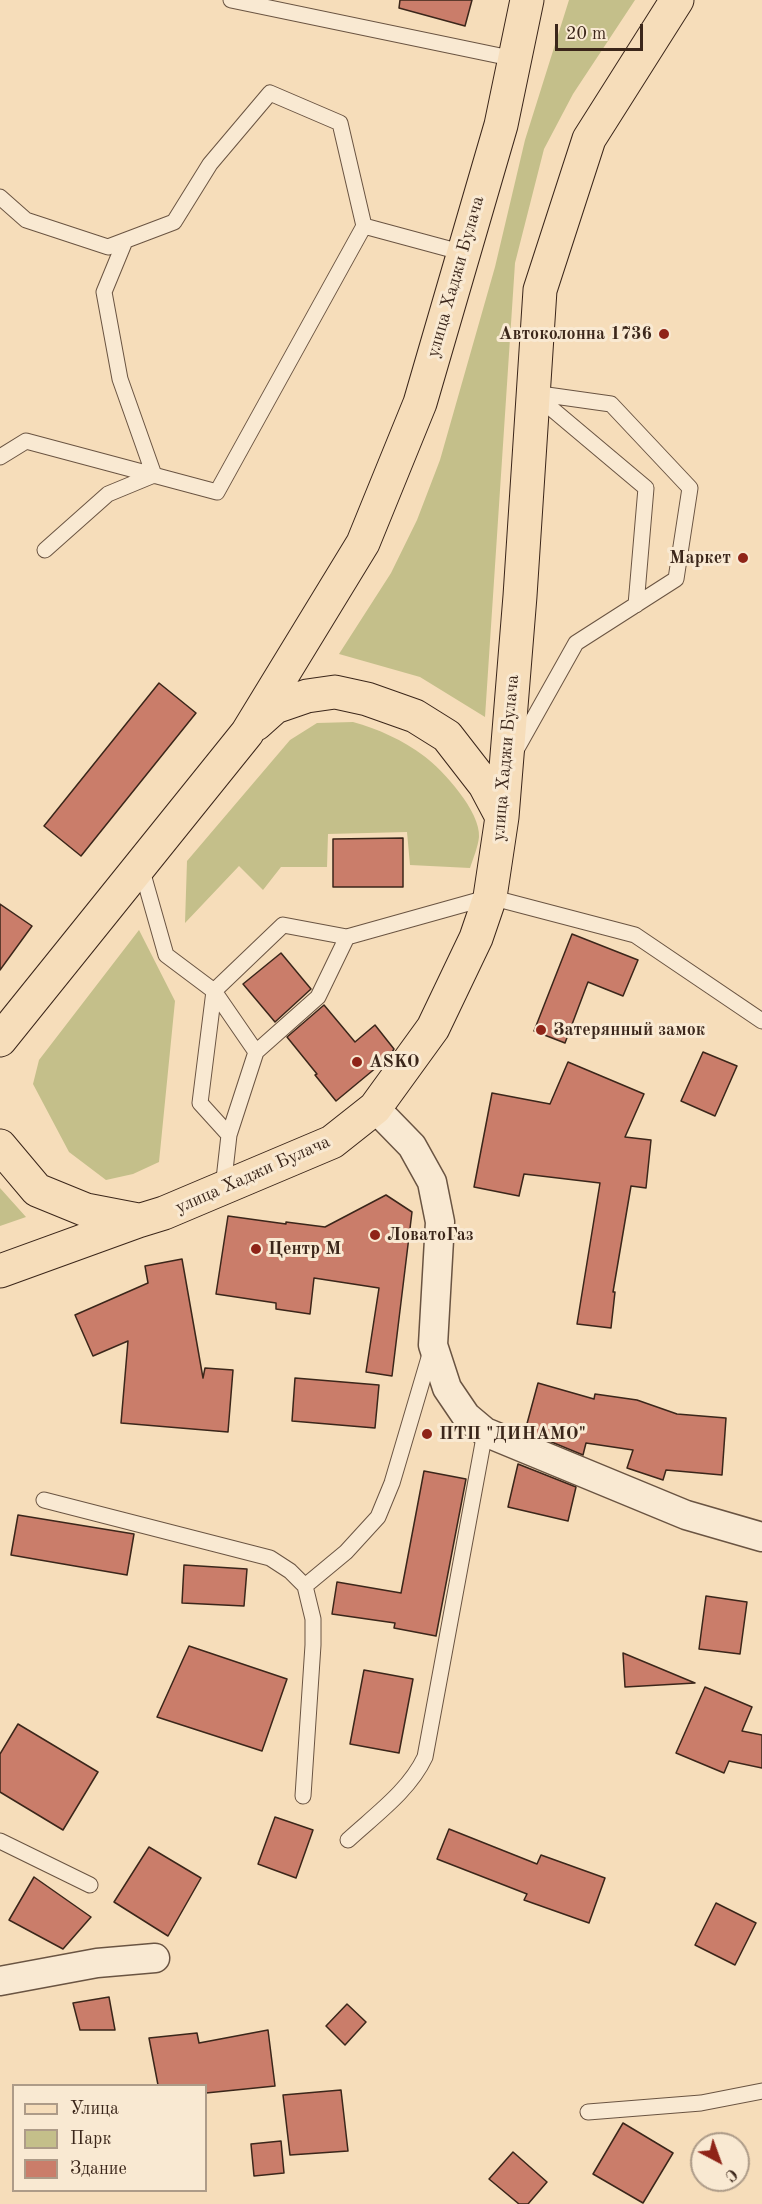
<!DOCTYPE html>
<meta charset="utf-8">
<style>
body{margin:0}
#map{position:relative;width:762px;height:2204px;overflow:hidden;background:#f6ddba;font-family:"Old Standard TT",serif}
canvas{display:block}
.legend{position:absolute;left:12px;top:2084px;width:195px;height:108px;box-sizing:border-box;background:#f9e9d2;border:2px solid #ad9b88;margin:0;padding:8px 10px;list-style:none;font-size:18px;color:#3b261a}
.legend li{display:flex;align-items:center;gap:12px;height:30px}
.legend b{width:30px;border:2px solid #ad9b88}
.north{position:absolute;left:690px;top:2132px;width:60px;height:60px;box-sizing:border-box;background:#f9e9d2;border:2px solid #ad9b88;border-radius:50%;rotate:139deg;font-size:16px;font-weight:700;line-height:24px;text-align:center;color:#3b261a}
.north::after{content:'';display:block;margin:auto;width:21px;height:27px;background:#8f2418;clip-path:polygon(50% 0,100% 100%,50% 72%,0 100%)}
.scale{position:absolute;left:555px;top:24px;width:88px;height:27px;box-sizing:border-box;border:3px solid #3b261a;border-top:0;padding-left:8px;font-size:18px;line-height:21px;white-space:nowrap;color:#3b261a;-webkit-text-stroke:4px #f9e9d2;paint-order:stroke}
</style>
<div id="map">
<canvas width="762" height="2204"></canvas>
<ul class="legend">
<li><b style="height:8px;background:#f6ddba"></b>Улица</li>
<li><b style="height:16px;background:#c4bf8a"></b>Парк</li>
<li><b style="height:16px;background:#ca7d6a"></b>Здание</li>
</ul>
<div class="north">С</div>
<div class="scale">20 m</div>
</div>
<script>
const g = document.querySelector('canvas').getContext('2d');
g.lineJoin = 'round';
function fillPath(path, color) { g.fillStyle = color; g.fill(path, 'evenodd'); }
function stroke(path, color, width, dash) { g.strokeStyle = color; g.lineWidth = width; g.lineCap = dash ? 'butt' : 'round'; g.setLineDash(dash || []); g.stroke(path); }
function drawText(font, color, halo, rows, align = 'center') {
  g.font = font + ' "Old Standard TT",serif'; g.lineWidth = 6; g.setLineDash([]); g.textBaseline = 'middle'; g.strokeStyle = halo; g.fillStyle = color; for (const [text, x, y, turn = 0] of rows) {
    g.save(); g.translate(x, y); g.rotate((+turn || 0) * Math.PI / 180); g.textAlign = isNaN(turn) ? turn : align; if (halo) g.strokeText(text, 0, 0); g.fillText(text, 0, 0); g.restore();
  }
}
fillPath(new Path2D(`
 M569,0H635L573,94L544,149L515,263L485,717L420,677L339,654L391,573L417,520L440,460L495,267L525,140Z
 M353,722C378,729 403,740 424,756C443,770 481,812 479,837C478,847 473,859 470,868L410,865L407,832L328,834L327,867H281L263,890L239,866L185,923L187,861L290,740L317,723Z
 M139,930L175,1001L159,1162L133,1174L106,1180L69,1152L33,1084L39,1060Z
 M0,1188L26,1217L0,1226Z`), '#c4bf8a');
const building = new Path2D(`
 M400,0H472L465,26L399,8Z
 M159,683L196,713L81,856L44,826Z
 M403,838V887H333V839Z
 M0,904L32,926L0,970Z
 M572,934L638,960L623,996L588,982L565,1043L534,1031Z
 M281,953L311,989L275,1022L243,984Z
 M324,1005L355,1042L375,1025L394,1049L389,1057L336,1101L315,1075L317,1074L287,1037Z
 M703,1052L737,1066L715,1116L681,1101Z
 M568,1062L644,1094L625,1137L651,1140L646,1188L631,1186L613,1292H615L611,1328L577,1324L600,1183L524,1174L519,1196L474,1187L492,1093L550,1104Z
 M386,1195L412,1212L392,1376L366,1372L379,1288L314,1278L310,1314L276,1309V1303L216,1294L228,1216L286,1224V1222L325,1227Z
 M182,1259L203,1378L205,1368L233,1370L228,1432L121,1423L128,1341L93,1356L75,1315L148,1283L145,1266Z
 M295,1378L379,1385L375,1428L292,1421Z
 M538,1383L594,1399L595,1394L637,1400L677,1414L726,1418L722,1475L666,1470L663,1480L627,1468L633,1450L586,1443L583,1455L525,1431Z
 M518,1464L576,1487L568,1521L508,1507Z
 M424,1471L466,1479L436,1636L394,1628L395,1623L332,1614L337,1582L401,1593Z
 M18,1515L134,1534L127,1575L11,1555Z
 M184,1565L247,1569L244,1606L182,1603Z
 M706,1596L747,1602L740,1654L699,1649Z
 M189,1646L287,1679L262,1751L157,1717Z
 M623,1653L695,1683L625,1687Z
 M364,1670L413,1679L399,1753L350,1744Z
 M705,1687L752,1707L742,1731L762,1735V1768L729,1761L724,1773L676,1753Z
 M18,1724L98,1772L63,1830L0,1792V1754Z
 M275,1817L313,1830L296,1878L258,1864Z
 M449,1829L537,1864L541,1855L605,1878L589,1923L524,1900L527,1894L437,1859Z
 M149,1847L201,1878L168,1936L114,1902Z
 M34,1877L91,1917L63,1949L9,1920Z
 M716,1903L756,1923L735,1965L695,1945Z
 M109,1997L115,2030H80L73,2003Z
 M347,2004L366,2022L345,2045L326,2026Z
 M268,2030L275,2086L206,2093V2085H158L149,2038L197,2033L199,2043Z
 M341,2090L348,2151L290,2155L283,2095Z
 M623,2123L673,2153L643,2203L593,2174Z
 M281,2141L284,2173L254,2176L251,2144Z
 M513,2152L547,2182L528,2204H519L489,2179Z`);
fillPath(building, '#ca7d6a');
stroke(building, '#3b261a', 1.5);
const lane = new Path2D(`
 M231,0L515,59
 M0,197L26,220L108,247L174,222L210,164L270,93L340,123L364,226L464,253
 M533,393L646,488L636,605
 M0,457L26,441L217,492L364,226
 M45,550L108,494L154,475L120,379L104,292L125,241
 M516,750L576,643L676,579L690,488L611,404L533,393
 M141,867L166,955L214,991L256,1052
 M229,1135L256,1052L318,997L347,937
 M223,1188L229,1135L200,1103L214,991L283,925L347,937L490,897L635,935L762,1021
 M44,1500L270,1558L290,1571L305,1586L346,1552L378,1517L392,1483L431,1351
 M303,1796L313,1645V1619L305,1586
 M348,1840C375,1815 409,1791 425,1757L485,1432
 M0,1841L90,1885
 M588,2112L701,2103L762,2091`);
const street = new Path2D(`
 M375,1108L412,1146L432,1182L440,1222L433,1345L447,1388L466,1416L485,1432L686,1515L762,1537
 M0,1981L97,1963L155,1958`);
const primary = new Path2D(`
 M256,724L275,707L307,696L335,692L367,699L415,716L447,736L485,785L502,817
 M0,1040L247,733L363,543L420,403L501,125L527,0
 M0,1146L37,1190L86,1210L138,1220
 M0,1271L138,1221L164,1213L332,1142L375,1108L433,1028L476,938L490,897L502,817L520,596L540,290L589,139L677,0`);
stroke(lane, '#6a5442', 17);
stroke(street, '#6a5442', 31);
stroke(primary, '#3b261a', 35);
stroke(lane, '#f9e9d2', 15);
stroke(street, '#f9e9d2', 28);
stroke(primary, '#f6ddba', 33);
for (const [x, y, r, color] of [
 [664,334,6,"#8f2418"],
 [743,558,6,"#8f2418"],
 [541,1030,6,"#8f2418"],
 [357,1062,6,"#8f2418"],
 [375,1235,6,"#8f2418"],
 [256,1249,6,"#8f2418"],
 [427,1434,6,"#8f2418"]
]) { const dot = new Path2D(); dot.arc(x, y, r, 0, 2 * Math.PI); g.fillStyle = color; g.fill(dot); stroke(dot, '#f9e9d2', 2); }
drawText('18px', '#3b261a', '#f9e9d2', [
 ["улица Хаджи Булача",456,277,-74],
 ["улица Хаджи Булача",506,758,-85],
 ["улица Хаджи Булача",253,1175,-24]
]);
drawText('bold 18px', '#3b261a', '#f9e9d2', [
 ["Автоколонна 1736",652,334,"right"],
 ["Маркет",731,558,"right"],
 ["Затерянный замок",553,1030],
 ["ASKO",369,1062],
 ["ЛоватоГаз",387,1235],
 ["Центр М",268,1249],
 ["ПТП \"ДИНАМО\"",439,1434]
], 'left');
</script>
